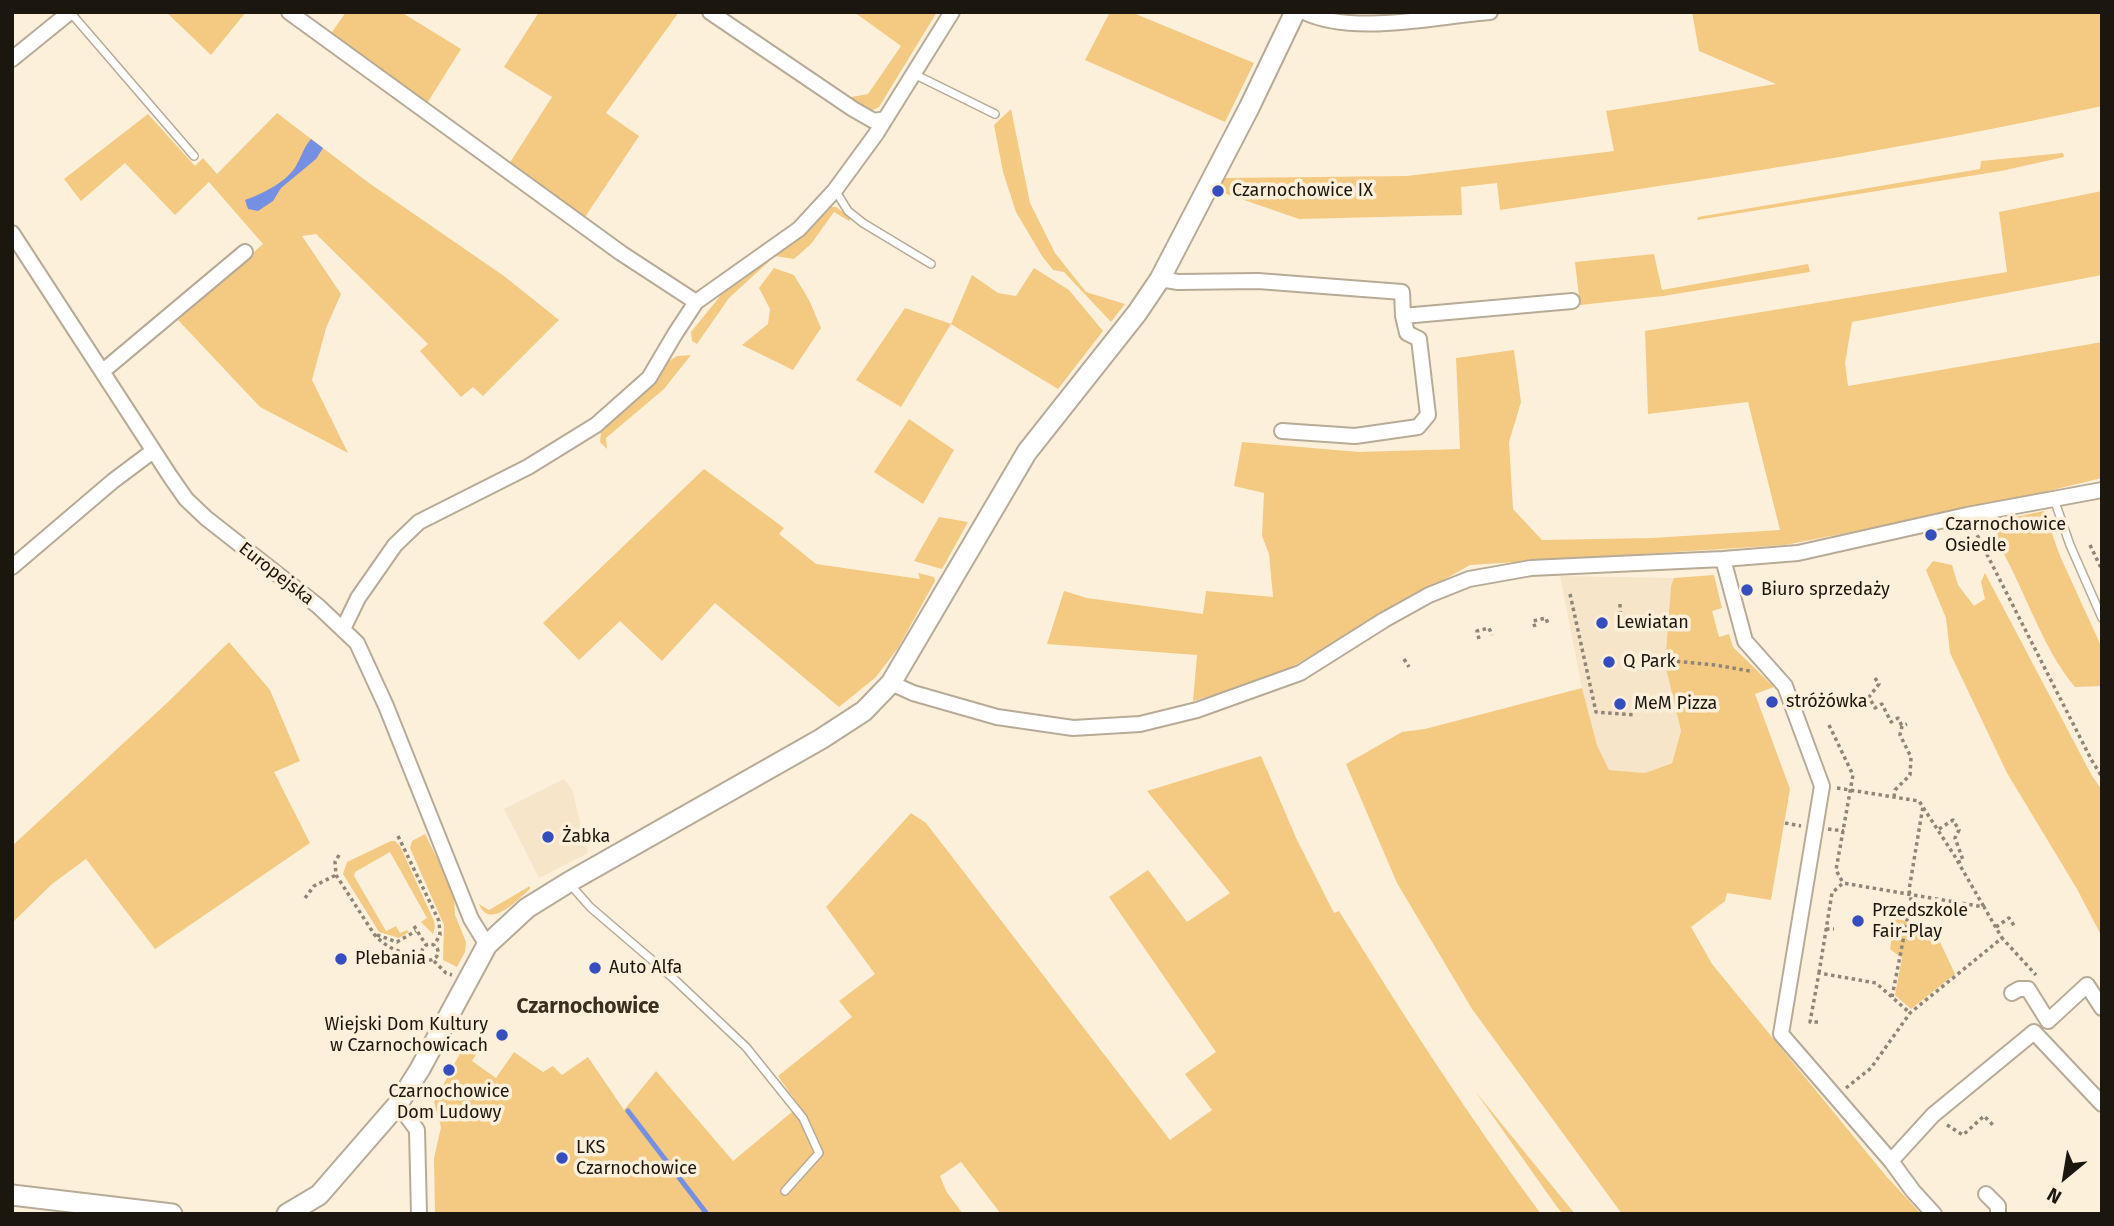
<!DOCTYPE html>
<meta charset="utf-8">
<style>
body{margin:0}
#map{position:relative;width:2114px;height:1226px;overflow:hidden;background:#fdf0db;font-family:"Fira Sans",sans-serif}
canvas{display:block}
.frame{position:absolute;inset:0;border:14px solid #1b170f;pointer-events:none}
.north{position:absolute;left:2030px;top:1142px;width:70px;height:70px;-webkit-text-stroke:5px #fdf0db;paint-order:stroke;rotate:210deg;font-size:19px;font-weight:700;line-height:28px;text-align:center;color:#1b170f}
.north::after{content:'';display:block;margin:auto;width:24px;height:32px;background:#1b170f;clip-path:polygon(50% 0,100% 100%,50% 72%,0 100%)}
</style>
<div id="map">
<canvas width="2114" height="1226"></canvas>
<div class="frame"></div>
<div class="north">N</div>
</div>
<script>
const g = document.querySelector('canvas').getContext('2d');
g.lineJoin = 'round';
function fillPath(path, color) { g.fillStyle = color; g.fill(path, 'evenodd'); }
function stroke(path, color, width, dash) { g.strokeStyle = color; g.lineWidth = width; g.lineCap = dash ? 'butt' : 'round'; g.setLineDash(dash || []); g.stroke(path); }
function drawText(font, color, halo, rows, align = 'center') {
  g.font = font + ' "Fira Sans",sans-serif'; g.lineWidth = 7; g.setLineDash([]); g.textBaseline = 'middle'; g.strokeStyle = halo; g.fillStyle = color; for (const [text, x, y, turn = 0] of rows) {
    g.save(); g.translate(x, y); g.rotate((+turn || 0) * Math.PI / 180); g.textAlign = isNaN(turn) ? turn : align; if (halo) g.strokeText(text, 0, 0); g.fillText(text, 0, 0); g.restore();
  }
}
fillPath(new Path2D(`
 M1560,576L1674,578L1671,586L1665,664L1681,731L1672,762L1645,773L1609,770L1597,745L1582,688Z
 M564,779L572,789L588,853L539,878L504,809Z`), '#f6e5c9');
fillPath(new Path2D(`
 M166,12H246L211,55Z
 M346,12H401L461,49L426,105L330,35Z
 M539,12H679L606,113L639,136L585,217L509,164L552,97L504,67Z
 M854,12H937L879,107C868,115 856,104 846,98L868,94L901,46Z
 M1110,12H1131L1254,63L1225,122L1085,60Z
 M1692,12H2102V106C1903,150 1701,180 1500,210L1497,183L1461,187L1462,215L1299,219L1215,190L1221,178L1407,176L1614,151L1606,111L1776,84L1699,51Z
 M1011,109L1030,203L1055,253L1086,292L1125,304L1111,322L1064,272L1053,270L1042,256L1016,212L1003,172L994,125Z
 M277,113L369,183L504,276L559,320L483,396L473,387L461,397L420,351L428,344L316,234L302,236L341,294L326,328L312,380L348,453L260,407L178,320L263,244L209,182L175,215L125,163L81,201L64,179L148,114L195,166L203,158L217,174Z
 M2063,153L2064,157L2001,171L1697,220L1698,217L1980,169L1981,161Z
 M2102,191V275L1852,322L1845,363L1848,386L2102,342V478L1994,504L1785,545L1470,565L1274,677L1193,701L1197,655L1047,644L1064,591L1087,598L1203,614L1206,591L1273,597L1269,554L1262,536L1264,493L1234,486L1242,442L1359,452L1460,449L1456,358L1514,350L1521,402L1509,442L1513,509L1542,540L1652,538L1780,530L1748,402L1648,414L1645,331L2007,272L1999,212Z
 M830,207H836L851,218L849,221L834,212L811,244L794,259L775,256L729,298L697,344L692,341L691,332L721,295Z
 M1654,254L1662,290L1808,264L1810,272L1663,296L1580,305L1575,262Z
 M774,268L794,275L809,300L821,328L793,370L742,345L768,324L770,309L759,288Z
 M1034,268L1069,290L1103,331L1058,389L951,324L901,407L856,380L905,308L951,324L972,275L998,293L1016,296Z
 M691,355L664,389L606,438L607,449L600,442L601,431L646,389L669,361L677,356Z
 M909,419L954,450L923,504L874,472Z
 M704,469L784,528L779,534L816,564L920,579L918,573L934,577L935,581L898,648L876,677L839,707L715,603L662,661L620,621L579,660L543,623Z
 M2044,511L2060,556L2102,648V686L2075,687C2041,647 2024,586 1996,540L2000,520Z
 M939,517L968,522L942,569L914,561Z
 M1933,561L1952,565L1958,585L1974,606L1985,599L1981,582L1985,573L2092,776L2102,790V937L2077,889L2007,773L1950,653L1946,618L1926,570Z
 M1714,575L1722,608L1712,611L1719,637L1729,634L1733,647L1774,687L1755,694L1790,789L1771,900L1727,893L1725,901L1691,927L1712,964L1886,1176L1921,1214H1622L1472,1009L1397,883L1346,764L1402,732L1425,729L1582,688L1597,745L1609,770L1645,773L1672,763L1681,731L1665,664L1671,586L1674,578Z
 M229,642L270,690L300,761L274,772L310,843L155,949L86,859L52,884L12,923V846L168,702Z
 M1261,756L1297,840L1334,913L1339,911C1403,1015 1468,1116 1541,1214H1001L961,1162L940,1176L946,1191L963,1214H435L434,1158L441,1127L434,1102L464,1046L477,1053L472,1061L496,1078L514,1052L543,1072L553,1066L562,1075L588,1057L624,1110L656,1071L733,1161L799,1106L778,1076L852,1017L839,1001L875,974L826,907L911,813L926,823L1170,1140L1212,1110L1185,1074L1216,1052L1109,897L1148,870L1187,922L1230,893L1147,791Z
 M425,834L445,874L454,896L455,915L466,942L465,952L457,967L443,960L444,925L410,848L412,841Z
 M391,841H395L400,846L434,921L435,927L433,934L421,922L427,918L390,852L355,872L354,876L386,931L396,926L400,933L407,930L409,932L399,938L379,932L343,874L347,862Z
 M530,886V889C518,899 490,931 479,904L489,910Z
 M1895,919L1932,925L1955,974L1911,1009L1895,995L1902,958L1890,949Z
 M1475,1091L1575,1214H1563L1557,1207Z`), '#f4c981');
fillPath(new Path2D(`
 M311,139L323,148L316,159L281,188L273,201L258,211L248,209L245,200C262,194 289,181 297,164C302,155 304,147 311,139Z`), '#7590e3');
stroke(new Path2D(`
 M628,1111L707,1214`), '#7590e3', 5);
const lane = new Path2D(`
 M70,12L194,156
 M914,74L995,114
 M835,190L848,211L863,223L931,264
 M2054,499L2070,545L2102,618
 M569,883L590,907L673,978L746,1047L803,1118L819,1153L785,1191`);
const street = new Path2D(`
 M289,12L621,253L696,302
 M710,12L853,109L874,121L885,119
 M1304,12C1354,36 1436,16 1490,12
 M12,59L70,12
 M12,233L170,476L186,499L206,518L318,606L357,643L386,706L471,919L487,945
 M1160,279L1178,282L1258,281L1402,292L1403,316L1572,301
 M103,371L245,252
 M1282,431L1355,436L1418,427L1428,415L1419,339L1407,333L1403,316
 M1723,559L1745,641L1785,686L1822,786L1781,1034L1891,1161L1933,1115L2034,1032L2102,1104
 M12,567L113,481L153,451
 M343,629L358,598L395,545L419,522L528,467L596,425L649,378L675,334L696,302L799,229L835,190L876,134L952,12
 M891,683L913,693L997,717L1073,728L1140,724L1197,710L1300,673L1384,620L1429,595L1469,579L1531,568L1723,559L1798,553L1967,515L2102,490
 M2012,993L2019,989H2028L2048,1021L2087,985L2102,1008
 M398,1104L417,1130L419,1214
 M1891,1161L1913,1191L1934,1214
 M1986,1194L1998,1206V1214`);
const secondary = new Path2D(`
 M12,1195L172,1214
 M287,1214L319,1195L398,1104L420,1069L487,945L527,908L569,882L821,739L864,711L891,683L1027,452L1137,313L1160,279L1249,108L1295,12`);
stroke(lane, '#b7ab97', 10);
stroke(street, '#b7ab97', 18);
stroke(secondary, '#b7ab97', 23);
stroke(new Path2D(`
 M1974,529L2091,759L2102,777
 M2090,545L2102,570
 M1570,594L1596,712L1636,715
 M1620,604V612
 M1535,627L1533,621L1546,618L1548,624
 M1479,639L1477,631L1489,628L1492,635
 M1642,658L1715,665L1750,671
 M1404,659L1409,667
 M1875,678L1879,684L1869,697L1875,708L1882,704L1891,722L1898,718L1902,726
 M1829,725L1853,775L1836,870L1843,883
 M1837,788L1919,801L1954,855L1984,907
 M1894,797L1895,790L1910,775L1911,757L1900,735L1902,726L1907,724
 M1785,823L1801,826
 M1828,829L1844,831
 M1939,829L1953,820L1959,830L1955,838L1963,860L1959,862
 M398,836L439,921L440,935L434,945
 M339,855L335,862L336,875L374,934C387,949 403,955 422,954
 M305,898L314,886L336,875
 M414,926L426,945
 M1996,927L2009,918L2015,927
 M1826,929H1834
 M377,935L397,942L416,931
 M422 952a8 8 0 1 1 16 0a8 8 0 1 1-16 0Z
 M434,961L446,973L452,975
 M1819,973L1832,893L1843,883L1984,907L2002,938
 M1892,997L1911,900L1909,890L1923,806
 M1818,1022H1810L1819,973L1876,983L1910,1013
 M1846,1088L1871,1068L1910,1013L2002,938L2036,975
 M1947,1125L1963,1135L1984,1116L1993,1125`), '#8f8678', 3.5, [3.5, 3.5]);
stroke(lane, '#fff', 7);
stroke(street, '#fff', 14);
stroke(secondary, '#fff', 19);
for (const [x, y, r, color] of [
 [1218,191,7,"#354ebf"],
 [1931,535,7,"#354ebf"],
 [1747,590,7,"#354ebf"],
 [1602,623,7,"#354ebf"],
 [1609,662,7,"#354ebf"],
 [1772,702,7,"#354ebf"],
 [1620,704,7,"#354ebf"],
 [548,837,7,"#354ebf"],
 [1858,921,7,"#354ebf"],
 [341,959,7,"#354ebf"],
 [595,968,7,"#354ebf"],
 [502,1035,7,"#354ebf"],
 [449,1070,7,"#354ebf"],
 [562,1158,7,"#354ebf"]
]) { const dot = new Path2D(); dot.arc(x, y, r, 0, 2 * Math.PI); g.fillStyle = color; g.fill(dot); stroke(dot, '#fdf0db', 2.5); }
drawText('18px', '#1b170f', '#fdf0db', [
 ["Czarnochowice IX",1232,191],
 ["Czarnochowice",1945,525],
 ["Osiedle",1945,546],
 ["Biuro sprzedaży",1761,590],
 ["Lewiatan",1616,623],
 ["Q Park",1623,662],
 ["stróżówka",1786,702],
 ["MeM Pizza",1634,704],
 ["Żabka",562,837],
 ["Przedszkole",1872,911],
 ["Fair-Play",1872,932],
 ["Plebania",355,959],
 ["Auto Alfa",609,968],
 ["Wiejski Dom Kultury",488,1025,"right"],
 ["w Czarnochowicach",488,1046,"right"],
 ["Czarnochowice",449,1092,"center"],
 ["Dom Ludowy",449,1113,"center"],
 ["LKS",576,1148],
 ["Czarnochowice",576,1169]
], 'left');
drawText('18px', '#1b170f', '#fdf0db', [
 ["Europejska",276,574,38]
]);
drawText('bold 21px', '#3a301f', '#fdf0db', [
 ["Czarnochowice",588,1007]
]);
</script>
